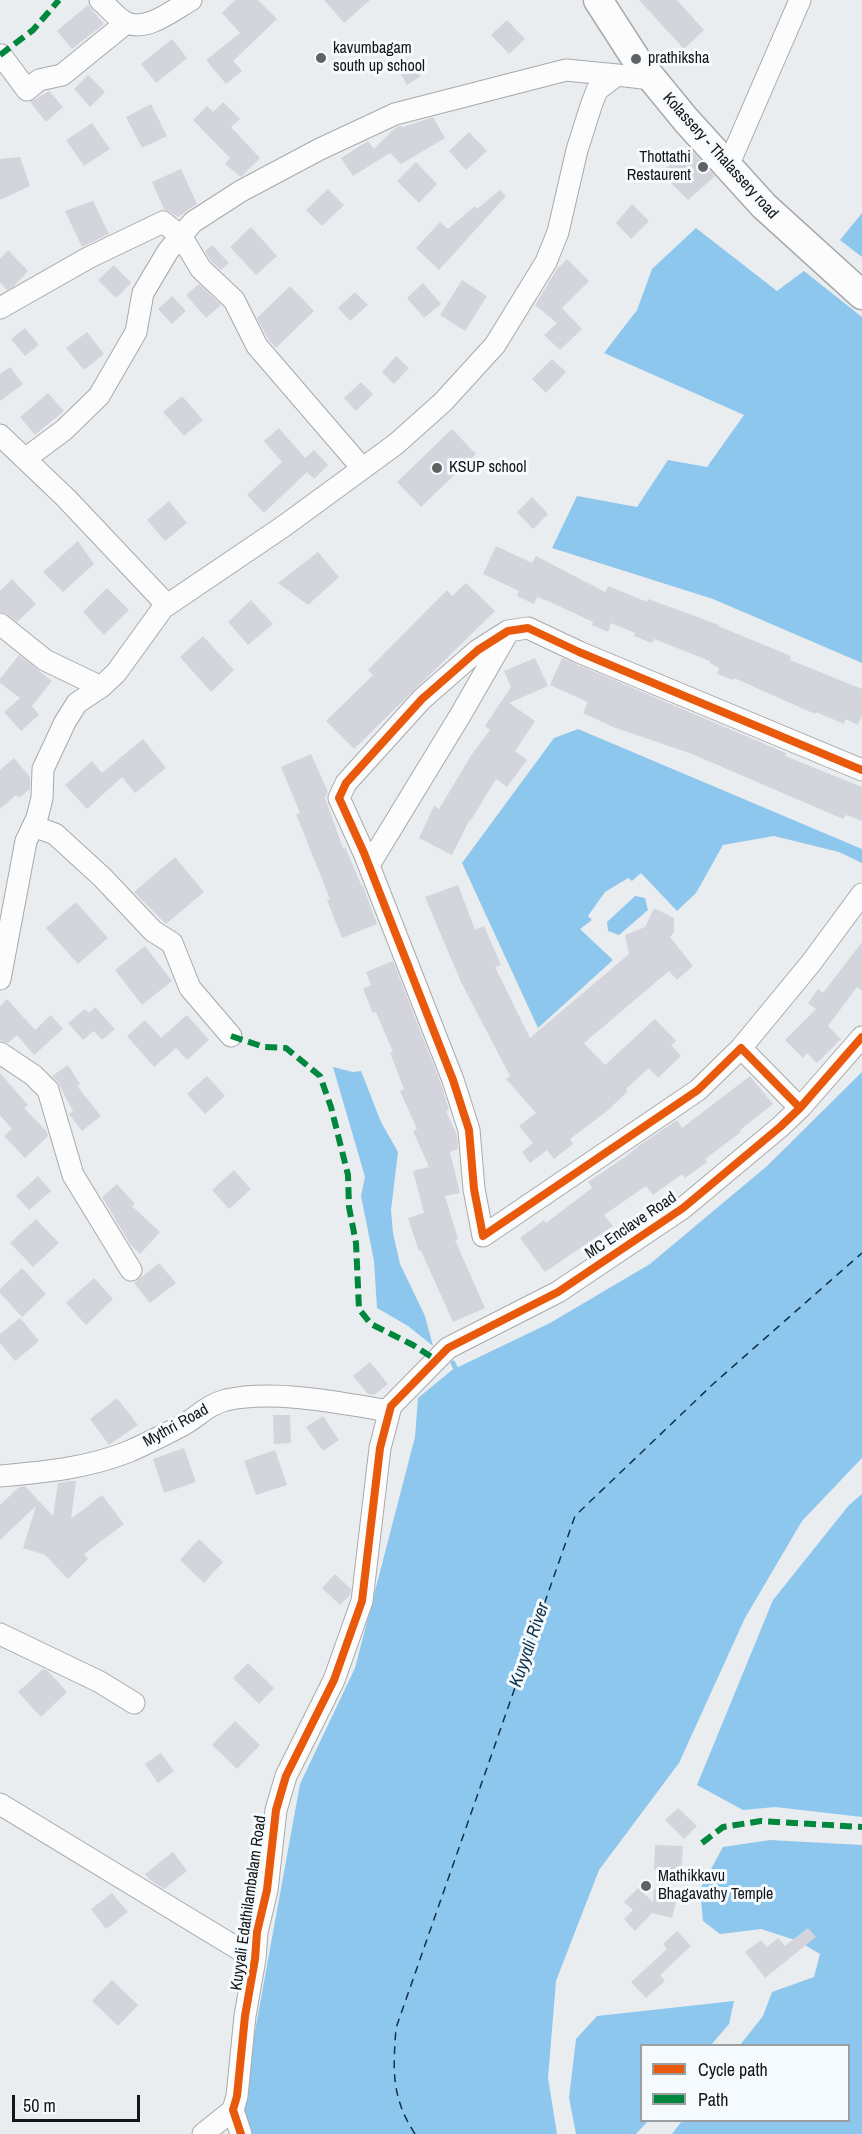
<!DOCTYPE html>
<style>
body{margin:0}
#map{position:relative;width:862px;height:2134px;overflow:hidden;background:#eaedef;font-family:"Archivo Narrow",sans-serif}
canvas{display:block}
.legend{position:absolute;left:640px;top:2044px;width:210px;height:78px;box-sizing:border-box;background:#f5fafe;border:2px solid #9b9fa2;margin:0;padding:8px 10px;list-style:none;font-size:18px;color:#141617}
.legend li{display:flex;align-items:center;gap:12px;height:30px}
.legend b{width:30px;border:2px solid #9b9fa2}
.scale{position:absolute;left:12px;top:2095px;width:128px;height:27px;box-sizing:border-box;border:3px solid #141617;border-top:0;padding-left:8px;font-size:18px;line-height:21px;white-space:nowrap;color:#141617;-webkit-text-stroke:4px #f5fafe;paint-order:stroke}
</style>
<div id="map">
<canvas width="862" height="2134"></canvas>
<ul class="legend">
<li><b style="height:8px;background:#e8590c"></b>Cycle path</li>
<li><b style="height:8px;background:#00873e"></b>Path</li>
</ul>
<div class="scale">50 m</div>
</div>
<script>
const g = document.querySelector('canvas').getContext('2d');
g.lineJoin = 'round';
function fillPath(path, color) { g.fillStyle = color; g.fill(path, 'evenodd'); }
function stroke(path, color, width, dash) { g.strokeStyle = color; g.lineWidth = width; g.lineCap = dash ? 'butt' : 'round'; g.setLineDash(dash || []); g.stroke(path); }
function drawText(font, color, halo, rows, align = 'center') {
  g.font = font + ' "Archivo Narrow",sans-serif'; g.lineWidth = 6; g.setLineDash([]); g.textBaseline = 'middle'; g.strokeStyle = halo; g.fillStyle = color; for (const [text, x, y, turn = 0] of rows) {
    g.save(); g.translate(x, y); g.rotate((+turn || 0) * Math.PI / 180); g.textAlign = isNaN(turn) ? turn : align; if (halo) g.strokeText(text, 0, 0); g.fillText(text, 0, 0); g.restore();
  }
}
fillPath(new Path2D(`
 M862,213V257L840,240Z
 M696,228L777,291L804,271L862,317V663L713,599L552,548L577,496L637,507L668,460L707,467L744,415L604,353L637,310L652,269Z
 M578,729L862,849V863L839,852L774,836L723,845L696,893L677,911L641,873L632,881L628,878L605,892L588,916L592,920L580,929L613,960L538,1028L462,863L554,738Z
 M635,896L645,898L648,910L619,935L608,931L607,922Z
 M333,1067L353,1072L361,1071L381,1122L398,1152L391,1210L393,1233L400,1264L425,1316L433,1346L408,1326L377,1308L374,1261L361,1196L365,1177Z
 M862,1072V1458L802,1521L745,1618L679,1763L599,1870L556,1981L548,2078L557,2134H248L243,2097L300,1784L355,1668L415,1437L418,1398L452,1370L550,1323L650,1264L767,1166Z
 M862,1494V1817L775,1807L743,1810L697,1785L773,1600L849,1505Z
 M770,1840L862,1845V2134H672L682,2121L848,2120V2046L740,2045L763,2016L772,1992L814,1977L820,1954L798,1941L761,1929L720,1934L703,1921L700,1889L723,1847Z
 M734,2001L729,2024L711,2045L642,2046V2120L648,2121L636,2134H576L569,2098L576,2039L597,2016Z`), '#8ec7ee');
stroke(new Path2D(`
 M453,1363L456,1369`), '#8ec7ee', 5);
stroke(new Path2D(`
 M415,2134C391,2097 393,2070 396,2028L575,1516L712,1385L862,1253`), '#103349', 1.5, [8, 6]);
fillPath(new Path2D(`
 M235,0H258L277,19L233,61L242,71L226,84L206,60L240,33L222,13Z
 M324,0H370L344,23Z
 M639,0H677L704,30L684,49Z
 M88,5L104,24L72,49L57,31Z
 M507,20L525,39L509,54L491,35Z
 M172,39L187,58L156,83L141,64Z
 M411,60L421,76L407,85L397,68Z
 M88,75L105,92L90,107L74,89Z
 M49,91L63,107L46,122L30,102Z
 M223,102L240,119L231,127L260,158L241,177L225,164L230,158L193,120L207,106L213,112Z
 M151,104L167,136L142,148L126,117Z
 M433,117L445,138L401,164L390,153L353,176L341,158L368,141L374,149L394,129L399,126L403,127Z
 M92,123L110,149L84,166L66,140Z
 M469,132L487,151L466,170L449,151Z
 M689,148L715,176L688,200L661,173Z
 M20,157L30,186L0,200V159Z
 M416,162L437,184L419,203L397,181Z
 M181,169L197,204L178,217L164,209L152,182Z
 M328,189L344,205L322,226L306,210Z
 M500,190L506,196L439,270L416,248L440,222L448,229L475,206L477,209Z
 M93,201L109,234L82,247L65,211Z
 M632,204L649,221L631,239L616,223Z
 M251,227L277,256L256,275L230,247Z
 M212,245L229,263L221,270L211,261L205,251Z
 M8,250L28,271L14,286L7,290L0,282V259Z
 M567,259L589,281L562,308L582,329L560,350L544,335L557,323L535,305L557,269Z
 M114,265L131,283L116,298L98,280Z
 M462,280L487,296L465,331L440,315Z
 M423,283L441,304L424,318L407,298Z
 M199,284L221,305L206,318L186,295Z
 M290,286L314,311L276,348L268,339L257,318Z
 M355,292L368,305L350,321L338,308Z
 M172,296L186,311L172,324L158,309Z
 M25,328L39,345L25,356L11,339Z
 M87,332L104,354L84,370L66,348Z
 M396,356L409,368L394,384L382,372Z
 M552,359L566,372L546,393L532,379Z
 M10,367L23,384L0,401V374Z
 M361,382L373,394L356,411L344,398Z
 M48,393L64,411L35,435L20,417Z
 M182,396L203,420L184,436L163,412Z
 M279,428L305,458L314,450L328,465L314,479L307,472L264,513L247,495L282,462L264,441Z
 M452,429L476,454L421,507L397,482Z
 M532,497L548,514L533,529L517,512Z
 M169,501L187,523L165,541L147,520Z
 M78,541L94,564L63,592L43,572Z
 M496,546L532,563L536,556L605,592L608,586L647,602L648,599L719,625L718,626L791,656L790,660L862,689V715L858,725L846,719L844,724L816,712L815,714L734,678L733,680L717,674L719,668L710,663V661L654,639L652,643L634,636L635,633L611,623L608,632L592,625L593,622L550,602L537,597L534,604L517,596L519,591L483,574Z
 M318,552L339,577L308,605L278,583Z
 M12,579L36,604L17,622L7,614L0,612V591Z
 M466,583L495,611L354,749L326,721L373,675L368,670L436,601L447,590L452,596Z
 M107,588L129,610L104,635L83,612Z
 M251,600L273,624L248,645L228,622Z
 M203,636L234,670L211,692L180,657Z
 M19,655L52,681L32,706L39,715L21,731L4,712L20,698L0,683V679Z
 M535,658L548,686L509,703L535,721L515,751L527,760L507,787L496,779L471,820L470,819L452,855L419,838L434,806L439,809L472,754L490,730L485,726L511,687L504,671Z
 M562,658L786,753L785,756L862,787V821L846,815L843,819L692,754L613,727L583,713L588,702L550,685Z
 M143,739L166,768L135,793L122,777L87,809L65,785L92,761L102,773Z
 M311,754L328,792L325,798L343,848L345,847L362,887L363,886L377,924L342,938L327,900L330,899L296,814L300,813L281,767Z
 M14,758L30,777V789L19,798L16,795L0,809V770Z
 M175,857L204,892L166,924L134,892Z
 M458,885L475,930L484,926L501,965L495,967L530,1038L629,954L625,935L645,927L654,908L674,918V932L670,937L693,966L677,980L669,971L584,1043L605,1065L655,1019L676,1041L671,1045L681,1056L658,1078L649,1068L626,1089L628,1091L607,1111L570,1139L573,1144L554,1159L547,1150L530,1163L522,1152L533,1143L519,1126L536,1113L506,1079L510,1076L461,982L425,897Z
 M76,902L108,938L78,964L46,928Z
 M862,942V991L857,987L828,1026L841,1039L817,1063L807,1053L803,1058L785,1040L816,1009L808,1003L818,989L823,993Z
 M145,946L172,981L142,1005L115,970Z
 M393,961L441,1084L449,1110L446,1111L457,1135L458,1149L450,1152L460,1193L445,1196L458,1239L455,1240L485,1308L453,1322L421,1251H419L408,1218L424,1213L413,1171L429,1167L413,1131L417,1129L400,1091L404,1089L390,1053L393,1052L376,1012L373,1013L363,989L371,985L366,972Z
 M7,999L35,1030L51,1015L63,1029L34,1055L17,1035L8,1043L0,1040V1006Z
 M95,1007L115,1029L102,1040L94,1031L83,1040L68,1023L85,1009L89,1013Z
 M187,1015L209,1040L187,1060L176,1048L154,1067L127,1036L145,1020L161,1038Z
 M68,1065L80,1084L77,1086L101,1116L82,1131L69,1114L73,1111L57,1081L52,1076Z
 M0,1073L28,1105L24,1108L47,1132L48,1136L25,1158L4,1136L12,1129L0,1115Z
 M207,1076L225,1096L205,1114L187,1094Z
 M750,1076L773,1104L740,1130L741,1132L705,1159L707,1162L685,1178L682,1174L653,1195L646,1186L604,1215L613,1226L545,1272L520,1238L544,1220L546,1223L592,1188L588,1182L625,1157L640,1145L677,1120L682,1128Z
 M234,1170L251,1189L229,1209L212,1190Z
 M38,1176L51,1191L29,1210L16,1196Z
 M117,1184L135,1204L132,1206L160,1232L140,1254L130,1244L102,1197Z
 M36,1219L59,1243L33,1267L10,1243Z
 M159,1263L176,1283L150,1303L134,1283Z
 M22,1268L46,1294L22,1317L0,1293V1289Z
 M94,1278L113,1299L86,1325L66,1303Z
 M20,1318L39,1341L15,1361L0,1343V1334Z
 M370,1362L388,1384L374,1395L368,1394L353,1376Z
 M117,1398L138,1425L109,1445L90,1419Z
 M273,1415H290L291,1443L274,1444Z
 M323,1416L339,1440L323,1451L306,1427Z
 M184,1448L196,1482L164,1493L153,1459Z
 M275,1450L287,1485L256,1495L244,1461Z
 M70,1481H76L71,1519L102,1495L124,1524L84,1554L88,1559L68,1579L45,1555L23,1548L36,1506L0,1540V1505L19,1487L25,1486L53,1516L58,1483Z
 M199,1539L223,1562L204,1583L180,1560Z
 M335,1574L351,1589L350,1595L340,1605L322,1588Z
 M248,1663L274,1688L259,1704L233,1678Z
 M43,1669L48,1671L67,1692L41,1717L18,1692Z
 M235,1721L260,1745L237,1769L212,1745Z
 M161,1753L174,1771L158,1783L145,1764Z
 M678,1808L697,1826L684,1839L665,1820Z
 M655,1845L683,1846L681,1871L654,1870Z
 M173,1852L187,1871L164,1889L150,1880L145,1874Z
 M638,1888L653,1902L654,1889L678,1895L672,1918L652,1913L635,1931L624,1919L633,1910L624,1902Z
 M112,1893L128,1912L106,1929L91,1909Z
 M808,1928L816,1937L765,1978L745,1952L761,1940L767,1947L778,1938L785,1946Z
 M677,1931L691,1946L660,1975L665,1981L646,1998L631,1982L667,1949L663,1944Z
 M112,1980L138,2005L118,2026L92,2001Z`), '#d4d4dc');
const street = new Path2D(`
 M100,0C108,7 116,17 125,22C146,33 173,10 191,0
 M1,55L27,90L39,80L62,75L126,23
 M728,166L800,0
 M0,308L88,258L163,222L181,236L201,269L234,300L257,346L362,468
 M0,435L66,498L167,605
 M25,459L64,430L99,396L136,332L143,293L168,251L193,222L241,191L320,149L395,114L566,70L617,75
 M0,624L45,660L101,687L116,673L163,608L284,526L396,444L443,402L495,345L546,262L558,232L577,150L591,106L597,90L617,75L651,79
 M33,826L55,834L103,878L153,931L172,943L190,988L231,1036
 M369,865L461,714L507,634
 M0,979L26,841L37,818L42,798L43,769L65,722L77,703L101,687
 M741,1048L811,963L862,894
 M0,1053L33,1075L48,1090L73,1175L131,1270
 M800,1108L741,1048L698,1090L483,1236L474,1189L469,1130L453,1080L364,853L339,798L346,783L422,699L478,650L508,631L528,628L579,652L862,770
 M0,1476C44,1472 89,1468 130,1451C148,1443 166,1434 183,1425C199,1416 207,1405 226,1400C274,1389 341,1403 389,1411
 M0,1634L100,1682L134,1703
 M0,1804L255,1959
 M203,2134L233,2110
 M241,2134L233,2110L237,2096L245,2016L255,1959L257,1932L267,1890L276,1810L286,1776L334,1680L362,1601L380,1448L391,1406L448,1348L558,1292L683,1208L780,1127L800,1108L862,1037`);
const secondary = new Path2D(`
 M598,0L636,59L686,120L764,206L862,295`);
stroke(street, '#a7a9ab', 23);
stroke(secondary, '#a7a9ab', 31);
stroke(street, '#fcfcfd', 21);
stroke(secondary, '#fcfcfd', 28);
stroke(new Path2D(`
 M0,55L33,30L59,0
 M231,1036L264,1047L286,1048L320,1076L331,1107L348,1175L349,1207L356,1243L359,1309L371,1324L413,1345L436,1360
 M702,1843L723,1827L761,1821L862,1827`), '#00873e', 6, [12, 6]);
stroke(new Path2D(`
 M800,1108L741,1048L698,1090L483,1236L474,1189L469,1130L453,1080L364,853L339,798L346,783L422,699L478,650L508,631L528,628L579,652L862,770
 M241,2134L233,2110L237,2096L245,2016L255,1959L257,1932L267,1890L276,1810L286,1776L334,1680L362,1601L380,1448L391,1406L448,1348L558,1292L683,1208L780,1127L800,1108L862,1037`), '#e8590c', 8);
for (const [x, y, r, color] of [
 [321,58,6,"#5f6163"],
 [636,59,6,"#5f6163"],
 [703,167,6,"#5f6163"],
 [437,468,6,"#5f6163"],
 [646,1886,6,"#5f6163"]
]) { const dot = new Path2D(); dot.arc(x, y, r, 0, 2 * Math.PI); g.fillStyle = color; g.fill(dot); stroke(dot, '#f5fafe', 2); }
drawText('16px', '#141617', '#f5fafe', [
 ["kavumbagam",333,49],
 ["south up school",333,67],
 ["prathiksha",648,59],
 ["Thottathi",691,158,"right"],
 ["Restaurent",691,176,"right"],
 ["KSUP school",449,468],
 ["Mathikkavu",658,1877],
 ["Bhagavathy Temple",658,1895]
], 'left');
drawText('16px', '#141617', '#f5fafe', [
 ["Kolassery - Thalassery road",720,156,48],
 ["MC Enclave Road",631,1226,-34],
 ["Mythri Road",176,1426,-29],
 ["Kuyyali Edathilambalam Road",249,1903,-82]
]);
drawText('italic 18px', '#103349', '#f5fafe', [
 ["Kuyyali River",530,1645,-71]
]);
</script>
